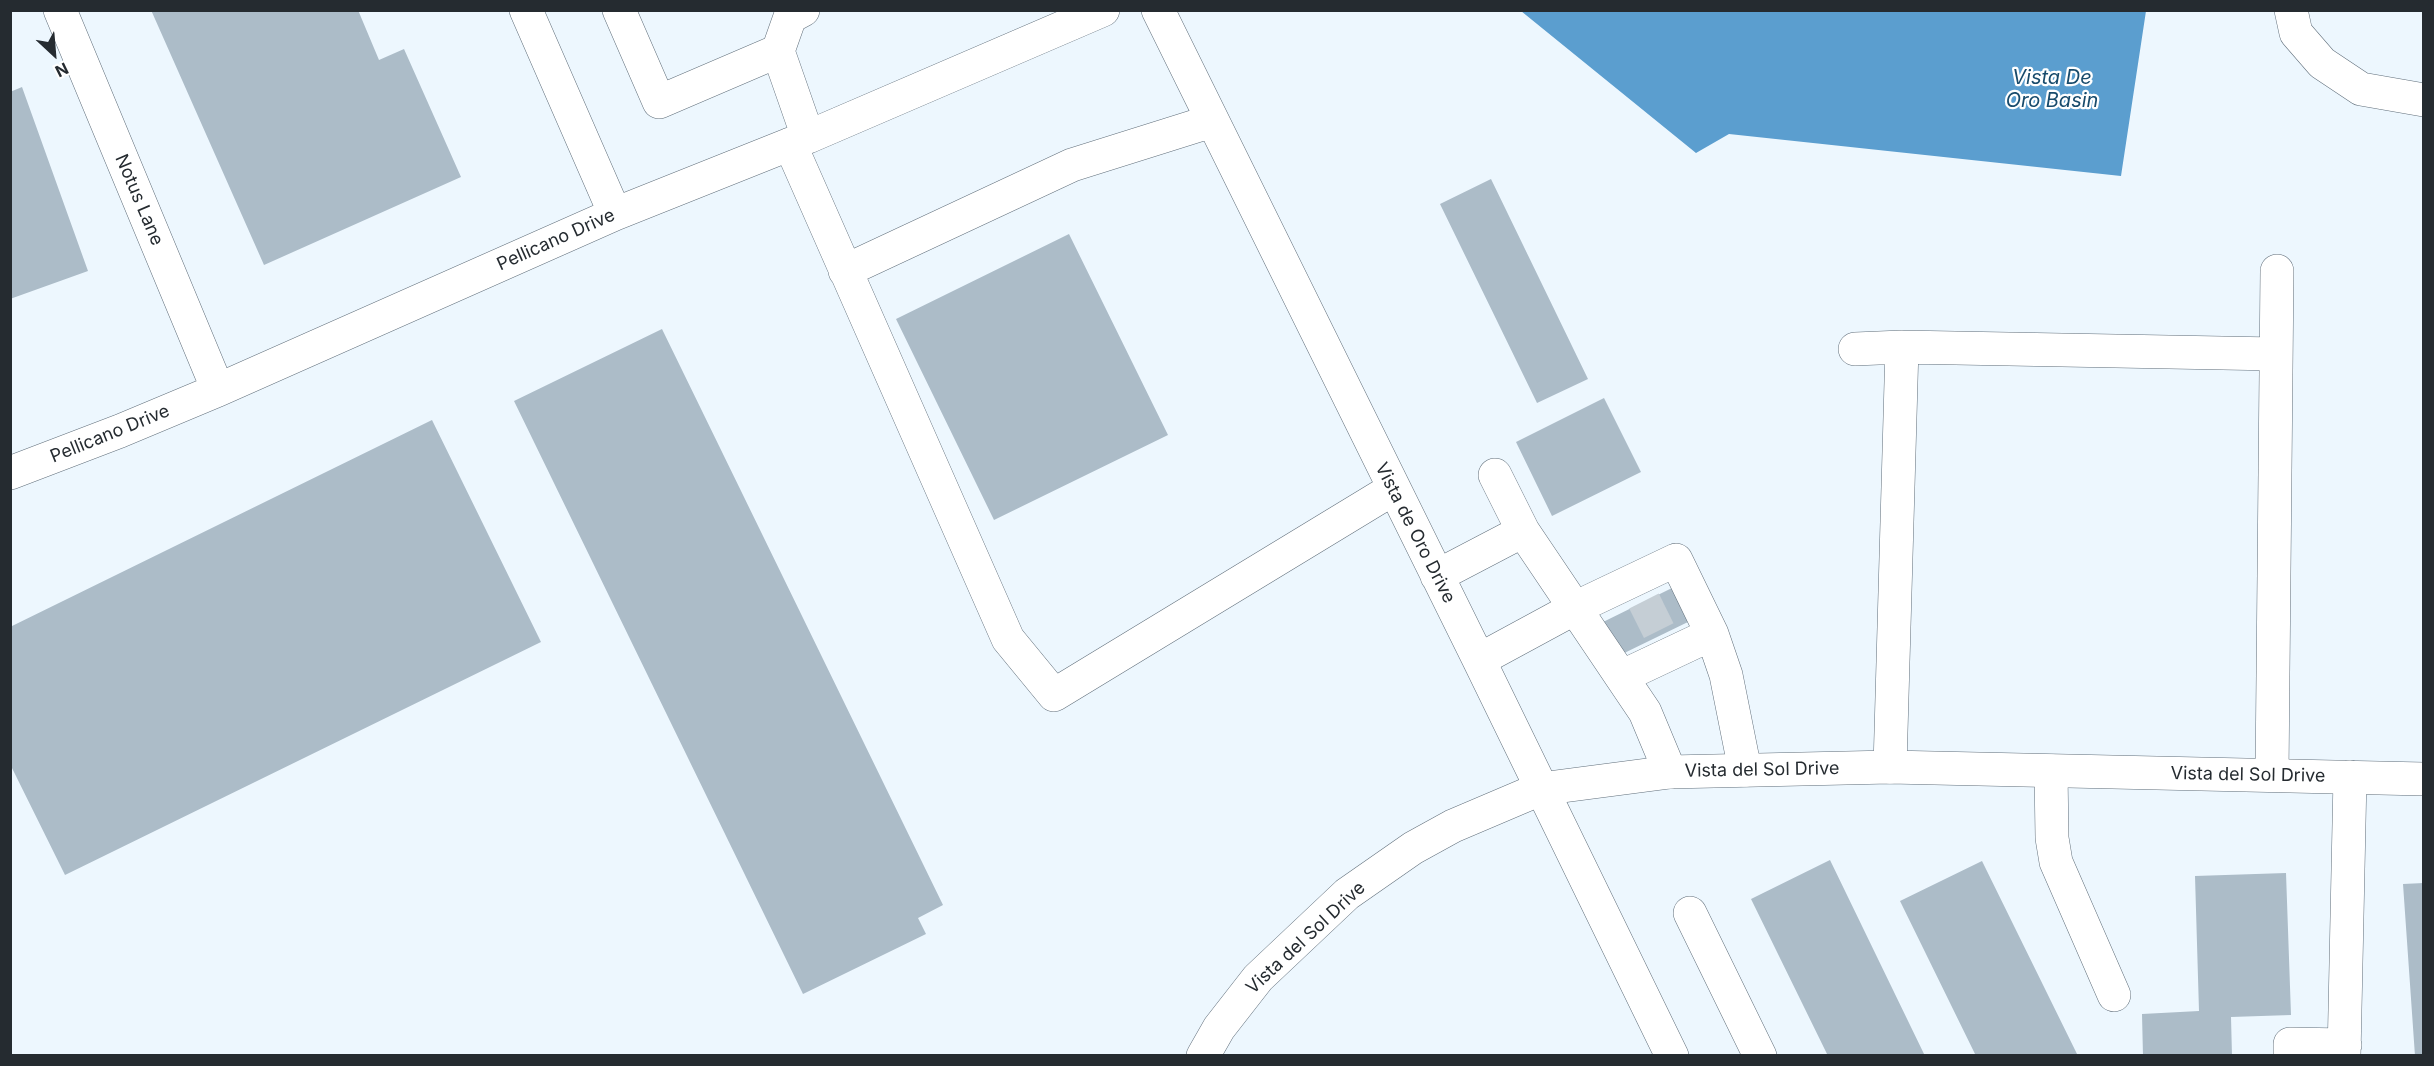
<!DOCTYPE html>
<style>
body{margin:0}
#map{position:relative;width:2434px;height:1066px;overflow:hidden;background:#edf7fe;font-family:Inter,sans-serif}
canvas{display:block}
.frame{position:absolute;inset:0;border:12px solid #252b30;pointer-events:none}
.north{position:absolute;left:24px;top:24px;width:60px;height:60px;-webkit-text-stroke:4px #fff;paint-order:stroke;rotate:154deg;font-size:16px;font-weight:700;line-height:24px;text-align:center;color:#252b30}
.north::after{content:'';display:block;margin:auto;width:21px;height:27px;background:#252b30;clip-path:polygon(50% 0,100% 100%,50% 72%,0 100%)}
</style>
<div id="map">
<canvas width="2434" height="1066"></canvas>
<div class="frame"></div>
<div class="north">N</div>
</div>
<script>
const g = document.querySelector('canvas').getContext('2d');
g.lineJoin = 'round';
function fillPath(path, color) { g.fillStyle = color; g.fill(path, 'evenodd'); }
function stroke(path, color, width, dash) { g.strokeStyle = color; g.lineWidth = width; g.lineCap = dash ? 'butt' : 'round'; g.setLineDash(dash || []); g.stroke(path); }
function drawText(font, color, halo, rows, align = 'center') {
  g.font = font + ' Inter,sans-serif'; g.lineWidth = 4.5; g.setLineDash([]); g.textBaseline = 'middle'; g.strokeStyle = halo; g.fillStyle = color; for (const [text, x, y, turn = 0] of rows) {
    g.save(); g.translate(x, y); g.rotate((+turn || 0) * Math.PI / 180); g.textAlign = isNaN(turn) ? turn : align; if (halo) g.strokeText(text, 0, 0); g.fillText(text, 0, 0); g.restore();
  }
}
fillPath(new Path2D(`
 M1521,11H2146L2121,176L1729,134L1696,153Z`), '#5b9ecf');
fillPath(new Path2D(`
 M151,10H358L379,60L404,49L461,177L264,265Z
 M22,87L88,271L10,299V92Z
 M1491,179L1588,379L1537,403L1440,204Z
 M1069,234L1168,435L994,520L896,319Z
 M662,329L943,905L918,918L926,934L803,994L514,401Z
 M1604,398L1641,472L1552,516L1516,442Z
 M432,420L541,642L65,875L10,764V627Z
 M1674,587L1690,621L1614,658L1597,625Z
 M1830,860L1925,1056H1828L1751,899Z
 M1982,861L2078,1056H1976L1900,901Z
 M2286,873L2291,1015L2231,1017L2232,1056H2143L2142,1014L2199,1011L2195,876Z
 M2424,883V1056H2415L2403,884Z`), '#acbcc8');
stroke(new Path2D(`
 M1644,601L1661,635`), '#c5ced5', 33, [33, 16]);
const minor = new Path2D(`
 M60,10L218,390
 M526,10L615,214
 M619,10L659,102L778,51
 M803,10L790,17L778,51L808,137
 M1158,10L1479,660L1672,1056
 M2291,10L2296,33L2322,63L2361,89L2424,100
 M790,144L1008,639L1054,695L1393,489
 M845,271L1072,165L1212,121
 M1855,349L1902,347L2276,354
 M10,473L120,431L218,390L615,214L808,137L1103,10
 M1495,475L1523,531L1645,712L1670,772
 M1437,576L1523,531
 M1479,660L1575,608L1676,560L1712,634L1726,675L1745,770
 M1623,676L1712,634
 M1890,767L1902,347
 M2051,771L2052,838L2056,862L2114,995
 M2272,775L2277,271
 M1690,913L1760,1056
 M2290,1056V1044L2345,1045
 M2344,1056L2350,777`);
const major = new Path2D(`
 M1203,1056L1219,1028L1258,978L1347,894L1413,848L1453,826L1540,789L1670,772L1890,767L2424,779`);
stroke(minor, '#616f7b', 34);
stroke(major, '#616f7b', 34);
stroke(minor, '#fff', 33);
stroke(major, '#fff', 33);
drawText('18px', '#252b30', '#fff', [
 ["Notus Lane",139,200,67],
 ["Pellicano Drive",556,240,-24],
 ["Pellicano Drive",110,434,-22],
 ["Vista de Oro Drive",1415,533,63],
 ["Vista del Sol Drive",1762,770,-1],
 ["Vista del Sol Drive",2248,775,1],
 ["Vista del Sol Drive",1306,938,-43]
]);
drawText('italic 20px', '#184b6c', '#fff', [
 ["Vista De",2052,78],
 ["Oro Basin",2052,101]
]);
</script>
